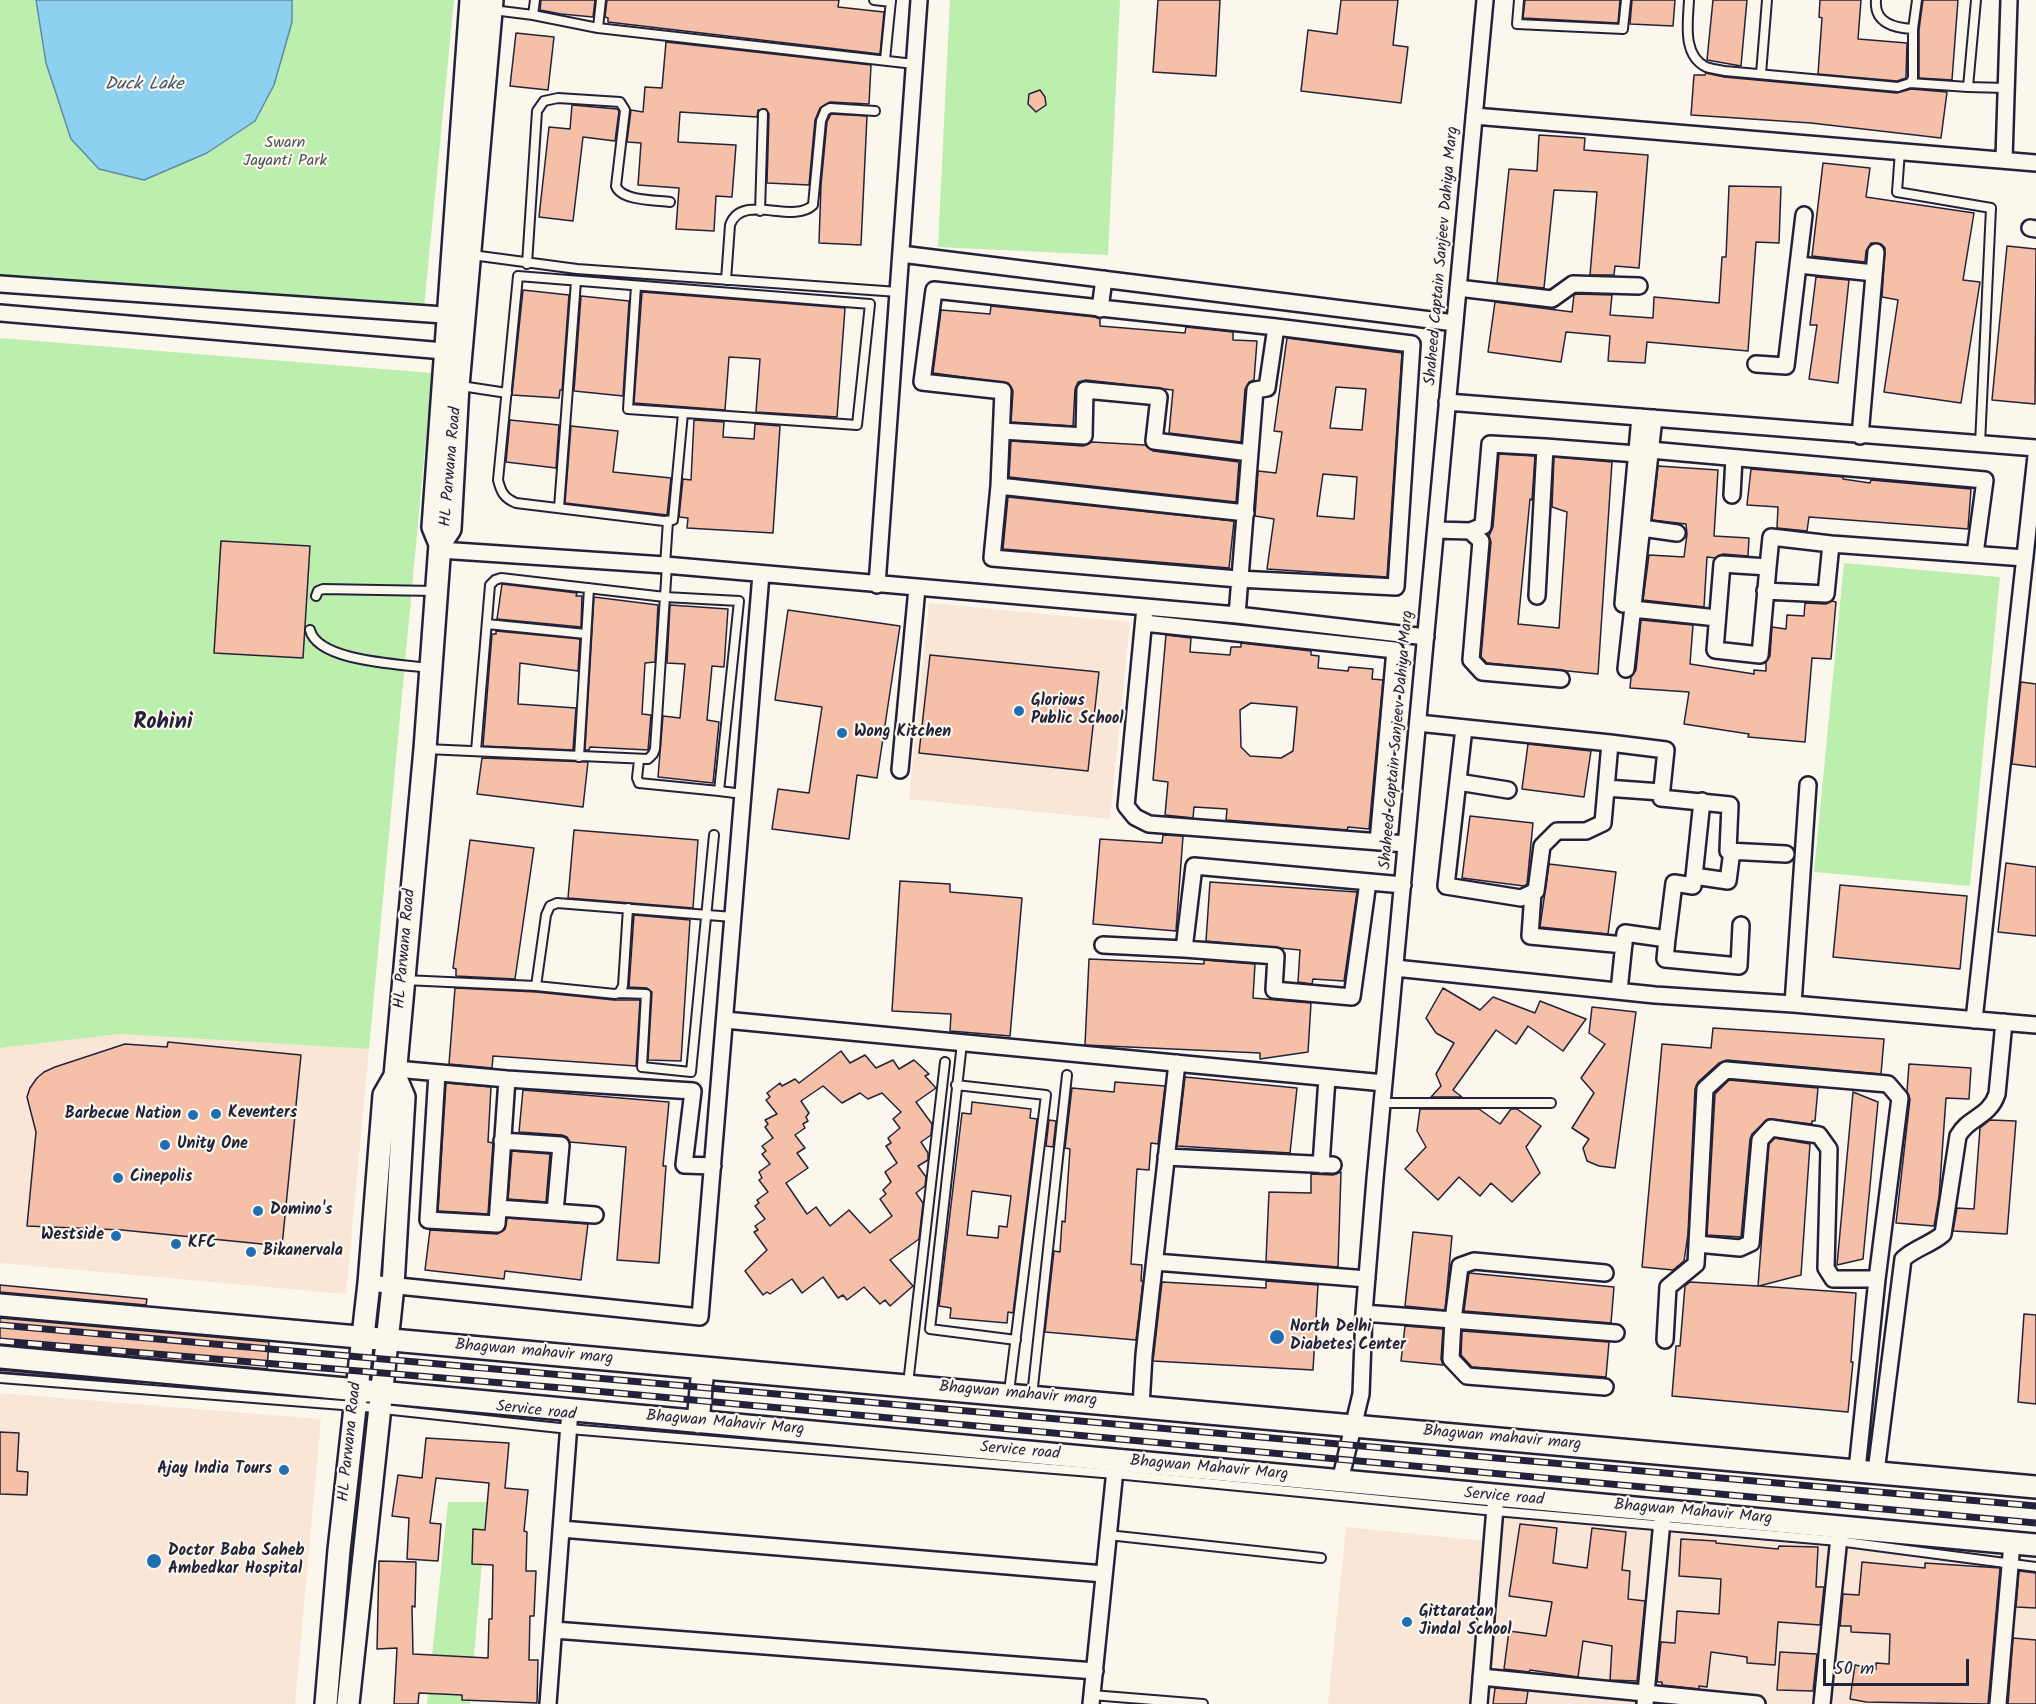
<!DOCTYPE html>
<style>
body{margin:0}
#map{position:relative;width:2036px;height:1704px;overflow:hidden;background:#fbf7ec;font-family:Kalam,sans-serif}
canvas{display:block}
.scale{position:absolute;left:1823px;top:1659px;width:146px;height:27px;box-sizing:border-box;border:3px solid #22223b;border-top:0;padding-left:8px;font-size:18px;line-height:21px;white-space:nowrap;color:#22223b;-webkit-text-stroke:4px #fbf7ec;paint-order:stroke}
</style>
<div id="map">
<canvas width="2036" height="1704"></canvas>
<div class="scale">50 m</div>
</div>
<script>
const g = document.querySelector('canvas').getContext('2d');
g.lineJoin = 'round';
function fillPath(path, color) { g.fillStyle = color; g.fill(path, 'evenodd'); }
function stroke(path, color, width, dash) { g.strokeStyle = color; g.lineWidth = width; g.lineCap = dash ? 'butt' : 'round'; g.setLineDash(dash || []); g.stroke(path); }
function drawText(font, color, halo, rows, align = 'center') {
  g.font = font + ' Kalam,sans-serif'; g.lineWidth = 4.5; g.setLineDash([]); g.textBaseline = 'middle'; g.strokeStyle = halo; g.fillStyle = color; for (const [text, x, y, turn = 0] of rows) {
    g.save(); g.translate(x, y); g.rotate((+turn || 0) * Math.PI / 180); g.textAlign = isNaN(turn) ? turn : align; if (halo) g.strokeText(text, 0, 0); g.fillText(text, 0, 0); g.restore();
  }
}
fillPath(new Path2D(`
 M929,603L1130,622L1110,819L909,799Z
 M120,1034L369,1049L346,1294L0,1263V1048Z
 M0,1393L321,1419L295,1704H0Z
 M1496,1495L2036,1560V1704H1479Z
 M1346,1527L1486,1541L1469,1704H1328Z`), '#f9e6d7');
fillPath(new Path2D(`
 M0,0H454L423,318L0,283Z
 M950,0H1120L1108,255L938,247Z
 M0,338L432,373L369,1049L120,1034L0,1048Z
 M1844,563L2000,577L1970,886L1814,872Z
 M448,1502H487L470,1704H427Z`), '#bceead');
const water = new Path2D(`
 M36,0H292V22L274,85L255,121L207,153L144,180L99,169L71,139L46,63Z`);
fillPath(water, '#8dd0ef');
stroke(water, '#628aa7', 1.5);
const building = new Path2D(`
 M541,0H595L593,17L561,14L540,10Z
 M607,0H839L838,7L884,12L880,54L608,22V18L605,17Z
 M1158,0H1220L1216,76L1153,72Z
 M1341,0H1398L1393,45L1408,47L1401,103L1301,91L1308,30L1337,34Z
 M1525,0H1620L1618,23L1523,18Z
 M1632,0H1675L1673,26L1630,24Z
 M1713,0H1747L1741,66L1707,60Z
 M1820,0H1861L1858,39L1907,43L1906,78L1897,81L1818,74L1822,18L1819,17Z
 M1923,0H1958L1952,80L1919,78V30Z
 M516,33L554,37L548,90L510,86Z
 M666,42L871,65L869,104L830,102L820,108L815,120L809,185L767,183L769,114L766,109L758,110L757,117L680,112L678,142L736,145L732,197L716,196L714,231L676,229L679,188L638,185L641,143L627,142L631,110L643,112L645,87L662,88Z
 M1706,73L1724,77L1897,93L1911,89L1947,92L1941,138L1811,123L1691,115L1694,75H1705Z
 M1040,90L1045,97L1046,105L1036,112L1028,104L1029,94Z
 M572,105L617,109L619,111L615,141L583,137L573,221L539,217L549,127L570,129Z
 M831,114L867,116L861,245L819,243L821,185L827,122Z
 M1539,135L1585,138L1584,150L1648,155L1639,268L1615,266L1614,275H1590L1597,192L1554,190L1544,288L1497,283L1509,169L1537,171Z
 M1823,163L1870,168L1866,197L1974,213L1963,280L1980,282L1961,403L1884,392L1898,300L1882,297L1885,248L1881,244L1871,243L1866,251L1865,262L1812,256Z
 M1729,186L1781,187L1779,243L1756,242L1748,351L1647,342L1645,363L1608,361L1610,336L1566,332L1561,362L1488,352L1495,302L1572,312L1574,295L1576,294L1612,295L1610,315L1653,318L1654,297L1719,303L1722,257H1726Z
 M2007,246L2036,249L2035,404L1992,400Z
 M1816,277L1849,280L1838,383L1809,379L1817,325H1810Z
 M523,290L569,295L562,390H560L559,398L512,395Z
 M642,292L845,308L837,417L756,412L760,359L729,357L725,410L634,403Z
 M581,296L629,301L623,396L574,391Z
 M991,306L1095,317L1100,319V326L1185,333L1186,327L1233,332V340L1257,341L1254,380L1249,382L1245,389L1241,442L1169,433L1173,390L1086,380L1078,382L1075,389L1073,426L1011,422L1013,391L1008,383L933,373L941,310L990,314Z
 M1287,338L1402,353L1387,577L1267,569L1274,519L1255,516L1258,471L1276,473L1282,432L1274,431ZM1336,387L1366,389L1362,430L1330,428ZM1323,474L1357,477L1354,519L1317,516Z
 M510,420L559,425L556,468L506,462Z
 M694,420L724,422L723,437L754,439L755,424L780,426L773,533L687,528L688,518L679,517L683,479L691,480Z
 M571,426L618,431L613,472L671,478L667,515L565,503Z
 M1011,441L1083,446L1092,442L1145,445L1153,451L1239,462L1236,502L1009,477Z
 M1499,454L1535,456L1532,500L1530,499L1518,624L1559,628L1567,512L1552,507L1554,457L1612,462L1598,674L1487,663L1481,657L1491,542L1489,536L1493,527Z
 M1658,466L1718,470L1714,536L1749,538L1748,556L1723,554L1715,558L1707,557L1704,607L1643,600L1649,555L1684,557L1687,534L1686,524L1652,520Z
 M1751,469L1843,477V479L1870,483L1871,480L1971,489L1968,529L1809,517L1807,531L1777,528L1778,507L1747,505Z
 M1008,497L1234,521L1229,568L1003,549Z
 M221,541L310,546L303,658L214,653Z
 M502,584L577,593L576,596H582L581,627L497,619Z
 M594,597L658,605L655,662L645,663L642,714L651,715L648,750L590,747L589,750H585Z
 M1832,601L1836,602L1831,659L1812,658L1805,742L1748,737L1749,734L1684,724L1689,692L1630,688L1631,677L1636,670L1641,620L1693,625L1690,664L1754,674V670L1766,671V662L1770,656L1772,627L1786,629L1787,615L1804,616L1805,603L1826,604Z
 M670,605L728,609L724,667L712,666L707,720L719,722L713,783L658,777L663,716L680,718L685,664L667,663Z
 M788,610L900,626L877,778L857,775L849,839L772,829L778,789L809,793L822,707L775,700Z
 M496,631L580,639L578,671L520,663L518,704L576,708L573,750L483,746L492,634H496Z
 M1166,635L1191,638L1190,652L1230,655L1231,647H1241V643L1311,651V655L1319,656L1318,668L1348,671L1349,667L1373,669L1372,679L1383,680L1369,829L1348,827L1347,830L1226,820L1227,809L1194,807L1193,818L1165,815L1168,782L1153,780ZM1251,703L1297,707L1293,751L1281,758L1250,756L1241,747L1240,710Z
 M930,655L1099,672L1088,771L919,753Z
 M2021,682L2036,684V767L2012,764Z
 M1528,744L1591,751L1584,797L1522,789Z
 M482,758L588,762L583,807L477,794Z
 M1470,816L1533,823L1527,884L1524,886L1462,878Z
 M574,830L698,840L693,908L568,898Z
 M1163,835L1183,836L1176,931L1093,924L1100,839L1162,843Z
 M470,840L534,848L515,979L456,976V969L453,968Z
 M2006,863L2036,867V936L1998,932Z
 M1549,864L1616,872L1608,934L1540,927Z
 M900,881L950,884V892L1022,898L1010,1036L950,1031L951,1014L892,1011Z
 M1210,882L1357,892L1344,981L1313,979L1312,984L1298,982L1300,950L1206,941Z
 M1840,885L1967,896L1960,969L1833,957Z
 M634,915L690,920L681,1061L648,1060L652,992L647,988L629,987Z
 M1089,959L1204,964V960L1255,964L1253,998L1311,1003L1308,1052L1260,1059V1053L1085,1045Z
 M455,988L536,992L614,1000H640L636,1066L493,1056L492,1068L449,1064Z
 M1443,988L1480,1010L1493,997L1535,1013L1540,1001L1586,1019L1563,1051L1528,1026L1516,1044L1496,1030L1453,1090L1462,1097H1431L1441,1086L1436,1074L1454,1043L1436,1033L1426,1018Z
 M1592,1007L1636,1012L1615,1168L1599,1166L1587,1161L1583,1148L1589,1139L1572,1128L1594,1093L1581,1078L1605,1044L1589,1033Z
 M1713,1028L1884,1039L1881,1074L1727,1060L1719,1063L1698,1082L1695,1089L1688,1234L1684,1261L1673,1270L1642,1267L1662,1044L1711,1048Z
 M168,1042L301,1055L282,1246L122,1230L27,1226L36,1132L27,1097L30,1088L37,1078L44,1072L55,1067L125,1044L167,1047Z
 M841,1051L850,1063L865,1055L876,1068L893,1060L899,1069L914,1060L929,1074L925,1076L936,1088L916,1102L932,1124L931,1135L921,1142L928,1153V1160L918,1166L926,1177L925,1186L916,1193L923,1203L919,1239L890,1260L913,1286L890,1306L885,1300L880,1304L864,1287L847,1300L843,1295L838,1298L823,1277L802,1293L792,1279L770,1294L767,1292L763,1295L745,1271L767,1250L754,1232L758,1230L755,1226L765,1219L755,1206L759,1203L757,1200L768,1192L759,1180L762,1178L759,1172L770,1164L762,1154L766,1151L762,1146L773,1138L765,1127L768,1124L765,1120L777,1114L766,1100L770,1097L767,1093L780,1083L782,1086L795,1079L799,1083ZM823,1086L842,1103L860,1093L868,1099L882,1093L901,1112L893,1119L900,1128L888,1138L891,1143L886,1146L897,1163L885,1172L891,1182L883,1190L886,1194L880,1199L892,1216L870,1233L849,1210L830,1226L816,1207L807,1214L786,1183L808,1168L797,1153L805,1148L795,1135L805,1128L803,1124L808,1121L806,1117L809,1113L801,1101Z
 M1909,1064L1971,1068L1969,1099L1946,1098L1939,1197L1934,1226L1896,1223L1910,1099L1907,1091Z
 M1185,1077L1297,1088L1290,1153L1177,1146Z
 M1729,1080L1818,1088L1815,1121H1812V1124L1768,1119L1752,1134L1750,1139L1741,1237L1707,1235L1715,1094Z
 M1115,1082L1165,1086L1158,1144L1151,1143L1149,1170L1137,1169L1131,1264L1142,1265L1141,1281H1143L1136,1340L1045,1332L1054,1251L1060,1252L1062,1221L1065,1222L1070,1149L1065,1148L1072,1088L1114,1092Z
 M446,1083L491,1087L488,1142L493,1143L488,1214L438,1211Z
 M523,1090L669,1102L663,1166H666L659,1263L617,1260L626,1147L570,1142L567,1137L562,1135L519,1132Z
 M1853,1092L1878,1102L1863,1259L1837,1265Z
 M972,1102L1031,1109L1030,1118L1037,1119L1013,1313L1008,1312L1007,1323L950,1318L951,1308L939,1306L962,1113L971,1114ZM972,1191L1011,1196L1007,1227L999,1226L998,1238L967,1235Z
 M1420,1109H1479L1500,1124L1511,1109H1517L1541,1126L1526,1147L1540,1173L1512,1202L1491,1183L1480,1196L1459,1177L1438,1200L1405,1169L1426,1147L1417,1131Z
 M1049,1120L1056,1121L1053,1147L1046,1146Z
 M1990,1120L2016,1121L2007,1234L1953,1231L1957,1208L1974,1209L1980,1128Z
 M1775,1138L1810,1144L1801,1275L1759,1286L1856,1293L1851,1362H1853L1848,1412L1672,1396L1676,1346H1680L1685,1286L1690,1282L1758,1286L1769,1144Z
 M512,1151L550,1154L546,1202L508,1199Z
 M1341,1172L1338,1267L1266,1261L1269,1192L1311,1193V1174L1333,1175Z
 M507,1218L588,1224L581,1280L505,1271L504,1279L425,1270L430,1230L497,1234L505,1229Z
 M1413,1232L1452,1236L1445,1310L1405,1306Z
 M1469,1273L1614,1287L1611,1323L1464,1311Z
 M1266,1281L1318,1285L1313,1370L1153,1361L1162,1282L1266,1288Z
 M0,1285L147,1299L146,1305L0,1292Z
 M2024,1314L2036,1315V1404L2018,1402Z
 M0,1318L269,1342L267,1369L0,1344Z
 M1405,1326L1443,1329L1441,1359L1443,1365L1401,1361Z
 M1462,1331L1609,1342L1606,1377L1472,1367L1461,1355Z
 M0,1370L136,1382V1383L0,1372Z
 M0,1432L19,1433L17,1471L28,1472L27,1495L0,1494Z
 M426,1438L509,1443L505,1488L528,1490L524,1531L527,1532L526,1571H536L534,1616H530L529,1660H538L537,1703L462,1700V1695L419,1693L418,1704H394L397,1648L377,1649L379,1561L416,1562L415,1607L412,1606L413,1654L488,1658L489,1619H492L493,1565L472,1564L473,1529L485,1530L489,1483L436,1478L430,1523L441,1524L438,1561L407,1559L409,1518L392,1516L398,1475L422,1478Z
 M1520,1524L1557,1528L1553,1563L1587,1568L1592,1528L1626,1532L1622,1570L1630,1571L1628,1599L1645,1601L1637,1681L1610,1680L1612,1646L1583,1641L1578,1677L1530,1670L1529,1672L1504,1669L1509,1631L1546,1636L1552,1602L1509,1596Z
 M1681,1539L1716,1541V1543L1778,1549L1779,1546L1818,1547L1816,1587H1824L1820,1625L1778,1622L1775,1665L1747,1663V1657L1711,1652L1707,1687L1699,1686V1689L1662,1685V1682H1657L1661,1642L1675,1643L1677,1611L1719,1614L1721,1579L1679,1576Z
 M1862,1562L1925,1568V1563L2000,1568L1988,1704L1866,1702L1850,1699L1855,1665L1876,1669V1663L1889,1664L1890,1634L1851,1632V1626H1840L1843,1594L1859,1595Z
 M2019,1571L2036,1573V1608L2016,1607Z
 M2013,1638L2036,1640V1704H2008Z
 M1780,1652L1817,1654L1813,1691L1777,1690Z
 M1495,1688L1528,1691L1526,1704H1493Z`);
fillPath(building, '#f5c0a7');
stroke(building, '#22223b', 1.5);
const lane = new Path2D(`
 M874,0L891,2
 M1519,0L1517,24L1623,29L1626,0
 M1689,0C1688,22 1682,55 1706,67C1712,69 1719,70 1725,71L1898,87L1910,83L1913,78V29C1894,28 1874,23 1876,0
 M1976,0L1968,87L2006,88
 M493,10L533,15L598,28L914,64
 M533,15L535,0
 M598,28L601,0
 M1913,29L1917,0
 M885,60L891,0
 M1761,74L1767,0
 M1910,83L1968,87
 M1900,151L1897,192L1991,208L1980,444
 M760,211L763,114
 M472,255L577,269L898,292
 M527,264L537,111L544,101L558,98L620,102L625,110L616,186C621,201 656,200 670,202
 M726,280L730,225C742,192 793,225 813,205L821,121L825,111L830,108L875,111
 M636,286L628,409L857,425L870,304L518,276L498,480C501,492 504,498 516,503L664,521L673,520L683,413
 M461,386L507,393
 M559,508L576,281
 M665,565L668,521
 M316,596L318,591L323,589L434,591
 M487,624L586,634
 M310,630C318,662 402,664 429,668
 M426,749L648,759L653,754L655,749L667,565
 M476,751L490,585L495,580L501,578L665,597L739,601L719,791L743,794
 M579,757L589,588
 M639,760L637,778L639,783L719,791
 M404,980L536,986L546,915L550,906L557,903L733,917
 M536,986L615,994L619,993L623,986L628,908
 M619,993L646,994L642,1067L691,1072L714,835
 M962,1043L930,1329L1016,1340
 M956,1085L1046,1095L1009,1392
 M1382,1103H1551
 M0,1378L355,1406L569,1429L1115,1474L1495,1511L1838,1541L2036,1567
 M908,1384L945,1062
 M1032,1396L1067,1075
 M1108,1535L1321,1558
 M1092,1695L1203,1704`);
const street = new Path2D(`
 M1474,116L2036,163
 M2004,159L2009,0
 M2030,228L2036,229
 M901,254L1455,323
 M1799,265L1874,273
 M0,284L458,316
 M1458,288L1552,299L1573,284L1639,286
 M934,290L1276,327L1412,344L1396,587L1238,579L992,558L999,486L1003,391L922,382Z
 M1100,309L1104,279
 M0,313L444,351L455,350
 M1756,364L1786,366L1804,215
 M1447,402L2036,448
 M1002,431L1084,436L1085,390L1159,397L1154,441L1250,453
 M1860,436L1876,252
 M1545,447L1637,454
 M1650,450L1985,480L1975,554
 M999,486L1246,513
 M1732,495L1734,458
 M1642,528L1677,533
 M1436,530L1470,531L1483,526L1490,444L1545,447L1537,596
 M1470,531L1481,541L1471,660L1482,672L1561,679
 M440,550L665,565L1237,615L1426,637
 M1722,564L1768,567L1760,655L1715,650Z
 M1768,567L1771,537L1831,544
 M877,585L919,0
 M1765,591L1826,594L1831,544L2025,558
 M1623,604L1640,417
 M1145,607L1126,806L1135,817L1149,824L1406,844
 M1633,609L1717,618
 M1237,615L1255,390L1267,388L1276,327
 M1144,623L1395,650L1378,842
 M1626,669L1654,418
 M1418,723L1610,743L1603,823L1586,831H1557L1542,846L1536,891L1521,898L1446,886L1464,728
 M1610,743L1666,750L1661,798L1730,805L1728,851L1786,854
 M900,770L917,588
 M1458,782L1508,790
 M1606,788L1661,792
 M1694,876L1728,881L1732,851
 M1368,882L1352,997L1274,990L1276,956L1184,949L1194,866L1403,885
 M1533,892L1530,936L1624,945
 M1667,939L1665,959L1739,966L1741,925
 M1103,945L1184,949
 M1395,968L1655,995L1793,1004L2036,1025
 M1619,991L1625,933L1667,939L1674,883L1693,886L1702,801
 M1793,1004L1808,785
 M725,1020L1384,1083
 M1974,1020L2036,456
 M396,1069L507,1079L693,1091L684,1165L713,1166
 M437,1073L428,1220L497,1224L507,1079
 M502,1141L561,1145L555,1212L595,1215
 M1166,1157L1333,1165
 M1321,1165L1327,1078
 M498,1208L555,1212
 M1697,1244L1740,1248L1751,1243L1760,1140L1771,1128L1819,1135L1829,1149L1826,1268L1833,1279H1877
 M1155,1262L1367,1279
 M1605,1273L1474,1261L1460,1266L1453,1320L1451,1359L1467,1376L1605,1387
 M369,1283L700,1317L761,574
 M1364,1313L1616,1333
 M1665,1340L1668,1287L1696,1264L1705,1089L1726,1070L1888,1084L1900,1098L1877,1279L1857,1470
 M1141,1406L1144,1355L1177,1063
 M1876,1472L1903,1259C1915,1248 1930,1245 1943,1234L1958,1136C1968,1117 1989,1118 1997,1094L2004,1022
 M1340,1481L1361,1394L1364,1313L1375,1179L1485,0
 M561,1529L1104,1574
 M554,1630L1095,1671
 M1481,1677L1757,1704
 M548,1704L570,1410
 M1091,1704L1116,1460
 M1479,1704L1496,1495
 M1645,1704L1663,1510
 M1822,1704L1840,1527
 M1998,1704L2012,1543`);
const secondary = new Path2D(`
 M440,544L433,527L471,0
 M0,1305L2036,1487
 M0,1357L2036,1545
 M698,1422L703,1368
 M326,1704L339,1550L369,1283L384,1095L395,1076L425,749L440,544L450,529L458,386L492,0
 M348,1704L393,1286L404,1097L395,1076`);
stroke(lane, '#22223b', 12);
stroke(street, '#22223b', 20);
stroke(secondary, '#22223b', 26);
stroke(lane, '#fbf7ec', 8);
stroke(street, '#fbf7ec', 15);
stroke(secondary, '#fbf7ec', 21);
const rail = new Path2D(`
 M0,1325L2036,1506
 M0,1341L562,1388L2036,1523`);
stroke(rail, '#22223b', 7);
stroke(rail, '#fbf7ec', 4.5, [14]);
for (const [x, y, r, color] of [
 [1019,711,6,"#1f6fb2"],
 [842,733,6,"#1f6fb2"],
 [216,1114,6,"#1f6fb2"],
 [193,1115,6,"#1f6fb2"],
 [165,1145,6,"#1f6fb2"],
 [118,1178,6,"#1f6fb2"],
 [258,1211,6,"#1f6fb2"],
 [116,1236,6,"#1f6fb2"],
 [176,1244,6,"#1f6fb2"],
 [251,1252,6,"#1f6fb2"],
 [1277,1337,8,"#1f6fb2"],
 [284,1470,6,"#1f6fb2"],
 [154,1561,8,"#1f6fb2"],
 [1407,1622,6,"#1f6fb2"]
]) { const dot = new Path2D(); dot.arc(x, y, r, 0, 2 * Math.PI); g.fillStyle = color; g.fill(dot); stroke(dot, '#fbf7ec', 2); }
drawText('16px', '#485558', '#fbf7ec', [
 ["Swarn",285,144],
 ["Jayanti Park",285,162]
]);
drawText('16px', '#22223b', '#fbf7ec', [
 ["Shaheed Captain Sanjeev Dahiya Marg",1443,256,-85],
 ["HL Parwana Road",452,467,-85],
 ["Shaheed Captain Sanjeev Dahiya Marg",1398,740,-85],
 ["HL Parwana Road",406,949,-85],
 ["Bhagwan mahavir marg",534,1353,5],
 ["Bhagwan mahavir marg",1018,1395,5],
 ["Service road",536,1412,6],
 ["Bhagwan Mahavir Marg",725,1424,5],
 ["Bhagwan mahavir marg",1502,1439,5],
 ["HL Parwana Road",351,1442,-84],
 ["Service road",1020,1452,5],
 ["Bhagwan Mahavir Marg",1209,1469,5],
 ["Service road",1504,1498,5],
 ["Bhagwan Mahavir Marg",1693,1513,5]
]);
drawText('bold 16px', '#22223b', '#fbf7ec', [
 ["Glorious",1031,702],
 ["Public School",1031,720],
 ["Wong Kitchen",854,733],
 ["Keventers",228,1114],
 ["Barbecue Nation",181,1115,"right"],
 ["Unity One",177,1145],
 ["Cinepolis",130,1178],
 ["Domino's",270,1211],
 ["Westside",104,1236,"right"],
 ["KFC",188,1244],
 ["Bikanervala",263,1252],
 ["North Delhi",1290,1328],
 ["Diabetes Center",1290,1346],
 ["Ajay India Tours",272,1470,"right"],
 ["Doctor Baba Saheb",168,1552],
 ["Ambedkar Hospital",168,1570],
 ["Gittaratan",1419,1613],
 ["Jindal School",1419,1631]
], 'left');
drawText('italic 18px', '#425671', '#fbf7ec', [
 ["Duck Lake",144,86]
]);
drawText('bold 22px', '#22223b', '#fbf7ec', [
 ["Rohini",163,724]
]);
</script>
